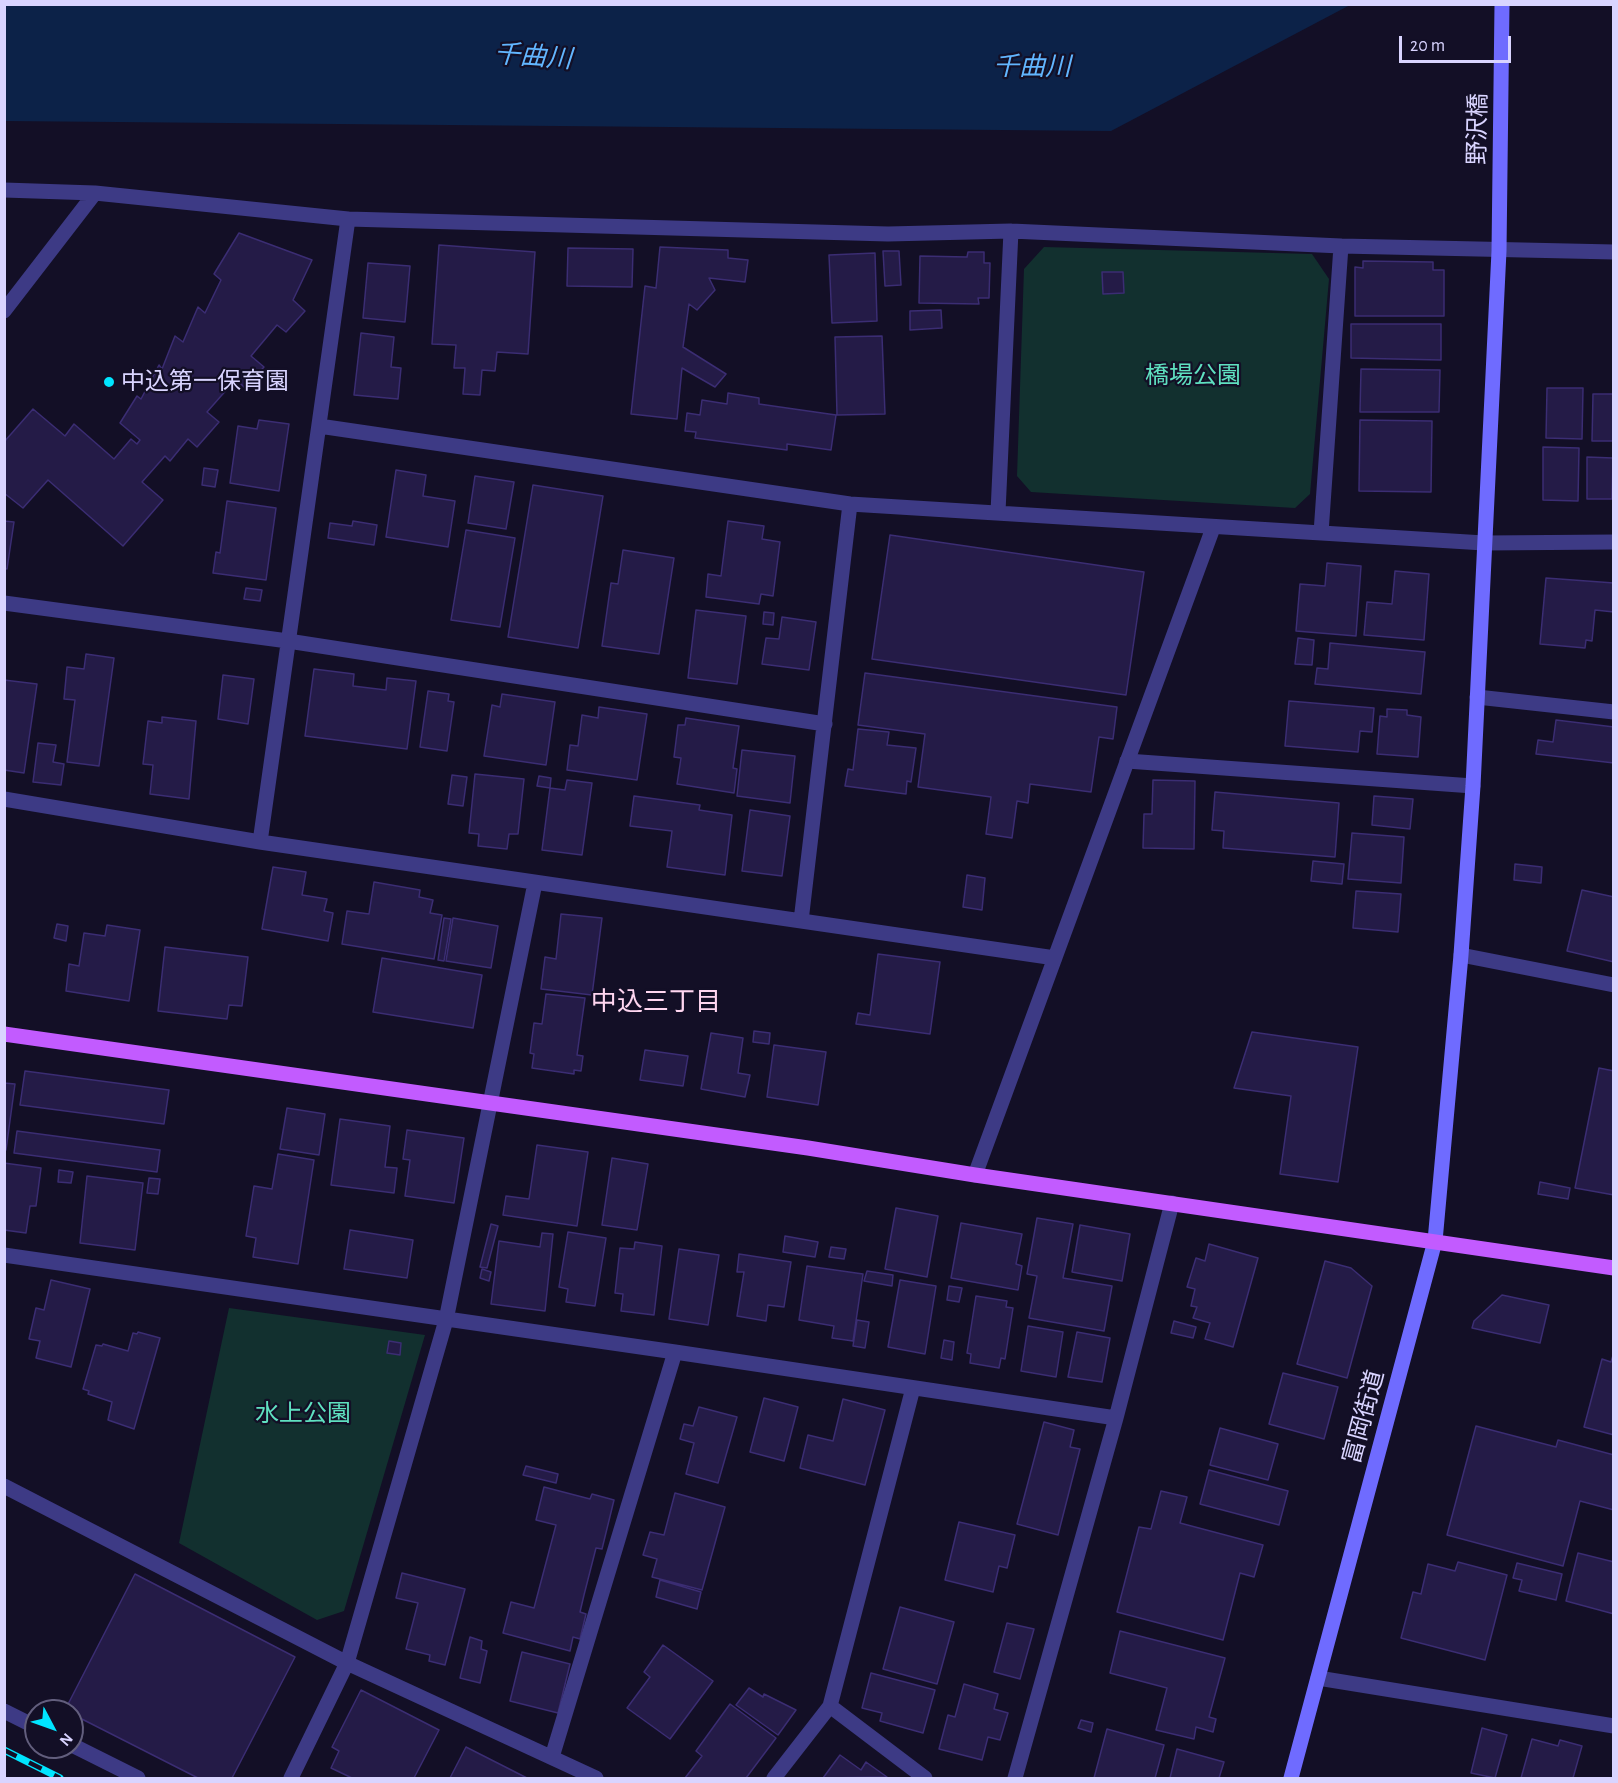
<!DOCTYPE html>
<meta charset="utf-8">
<style>
body{margin:0}
#map{position:relative;width:1618px;height:1783px;overflow:hidden;background:#130f26;font-family:"Alegreya Sans",sans-serif}
canvas{display:block}
.frame{position:absolute;inset:0;border:6px solid #d9d4ff;pointer-events:none}
.north{position:absolute;left:24px;top:1699px;width:60px;height:60px;box-sizing:border-box;background:#130f26;border:2px solid #625e7d;border-radius:50%;rotate:131deg;font-size:16px;font-weight:700;line-height:24px;text-align:center;color:#d9d4ff}
.north::after{content:'';display:block;margin:auto;width:21px;height:27px;background:#00e5ff;clip-path:polygon(50% 0,100% 100%,50% 72%,0 100%)}
.scale{position:absolute;left:1399px;top:36px;width:112px;height:27px;box-sizing:border-box;border:3px solid #d9d4ff;border-top:0;padding-left:8px;font-size:18px;line-height:21px;white-space:nowrap;color:#d9d4ff;-webkit-text-stroke:4px #130f26;paint-order:stroke}
</style>
<div id="map">
<canvas width="1618" height="1783"></canvas>
<div class="frame"></div>
<div class="north">N</div>
<div class="scale">20 m</div>
</div>
<script>
const g = document.querySelector('canvas').getContext('2d');
g.lineJoin = 'round';
function fillPath(path, color) { g.fillStyle = color; g.fill(path, 'evenodd'); }
function stroke(path, color, width, dash) { g.strokeStyle = color; g.lineWidth = width; g.lineCap = dash ? 'butt' : 'round'; g.setLineDash(dash || []); g.stroke(path); }
function drawText(font, color, halo, rows, align = 'center') {
  g.font = font + ' "Alegreya Sans","Noto Sans JP",sans-serif'; g.lineWidth = 4.5; g.setLineDash([]); g.textBaseline = 'middle'; g.strokeStyle = halo; g.fillStyle = color; for (const [text, x, y, turn = 0] of rows) {
    g.save(); g.translate(x, y); g.rotate((+turn || 0) * Math.PI / 180); g.textAlign = isNaN(turn) ? turn : align; if (halo) g.strokeText(text, 0, 0); g.fillText(text, 0, 0); g.restore();
  }
}
fillPath(new Path2D(`
 M1044,247L1312,254L1329,279L1310,494L1295,508L1031,492L1017,476L1024,269Z
 M229,1308L425,1335L344,1611L317,1620L179,1543Z`), '#12302f');
fillPath(new Path2D(`
 M5,4H1350V5L1111,131L5,121Z`), '#0c2248');
const building = new Path2D(`
 M239,233L312,260L293,300L305,311L286,332L277,325L251,356L264,367L245,388L236,379L207,412L219,422L197,447L188,439L170,461L165,456L142,482L163,500L123,546L48,480L23,508L4,493V442L33,409L65,436L74,424L114,459L131,439L137,444L140,440L120,423L137,396L141,399L159,365L162,369L175,336L183,342L198,307L205,313L221,280L214,274Z
 M439,245L535,252L528,354L497,352L495,371L482,370L480,395L463,394L465,368H454L456,345L432,344Z
 M660,247L728,250V258L748,260L745,282L709,278L715,290L697,310L689,304L683,347L726,374L715,387L682,368L677,419L631,414L645,286L656,288Z
 M568,248L633,249L632,287L567,286Z
 M883,251H899L901,285L885,286Z
 M968,252H984V263H990L989,298H978L979,304L919,303L920,256L967,257Z
 M875,253L877,321L832,323L829,255Z
 M1363,261L1433,262V270H1444V316H1355V267L1363,268Z
 M368,263L410,266L405,322L363,318Z
 M1102,272H1123L1124,293L1103,294Z
 M941,310L942,328L910,330V311Z
 M1351,324H1441V360L1351,358Z
 M361,333L394,337L391,367L401,368L398,399L354,395Z
 M882,336L885,414L837,415L835,337Z
 M1361,369L1440,370L1439,412H1360Z
 M1547,388H1583L1582,439L1546,438Z
 M728,393L759,398V404L836,415L831,450L787,444V450L695,438L696,432L685,431L687,413L700,415L702,400L727,404Z
 M1593,394H1614V441H1592Z
 M259,420L289,424L279,491L230,483L238,426L257,429Z
 M1360,420L1432,421L1431,492L1359,491Z
 M1543,447L1579,448L1578,501L1543,500Z
 M1587,457L1613,458L1612,499H1587Z
 M204,468L218,470L215,487L202,485Z
 M396,470L426,475L423,496L455,501L448,547L386,537Z
 M475,476L514,482L506,529L468,523Z
 M533,485L603,496L578,648L508,637Z
 M227,501L276,508L266,580L213,573L216,552L220,553Z
 M4,521L14,522L7,569L4,568Z
 M353,521L377,525L374,545L328,538L330,523L352,526Z
 M728,521L764,526L762,539L780,542L773,596L761,594L759,604L706,597L708,574L721,576Z
 M466,530L515,538L500,627L451,620Z
 M890,535L1144,572L1126,695L872,659Z
 M623,550L674,558L659,654L602,646L611,583L618,584Z
 M1327,563L1361,566L1356,636L1296,631L1300,584L1325,586Z
 M1395,571L1429,574L1424,640L1364,635L1367,602L1392,604Z
 M1546,578L1614,583V612L1595,610L1592,641L1586,640L1585,648L1540,644Z
 M246,588L262,590L260,601L244,599Z
 M696,610L746,616L737,684L688,678Z
 M764,612L774,613L773,625L763,624Z
 M782,617L816,622L809,670L762,664L766,638L779,639Z
 M1298,638L1314,640L1312,665L1295,664Z
 M1330,643L1425,652L1421,694L1315,684L1317,668L1328,669Z
 M86,654L114,658L99,766L67,762L75,700L64,699L67,667L84,669Z
 M314,669L354,674L353,686L386,690L387,678L416,681L407,749L305,736Z
 M865,673L1117,707L1113,739L1099,737L1091,792L1030,784L1028,803L1017,801L1012,838L986,834L991,797L918,787L925,734L858,725Z
 M223,675L254,679L248,724L218,719Z
 M4,680L37,684L24,773L4,770Z
 M428,691L449,694L448,701L454,702L447,751L420,747Z
 M502,694L555,702L546,765L484,756L492,705L500,707Z
 M1289,701L1374,708L1372,732L1360,731L1358,752L1285,746Z
 M599,707L647,714L637,780L567,770L570,745L578,746L582,715L598,718Z
 M1387,709L1407,710V715L1421,717L1418,757L1377,754L1380,716L1387,717Z
 M162,717L196,721L189,799L150,794L153,765L143,764L148,721L162,723Z
 M686,718L739,726L733,768L737,769L734,793L677,784L681,758L674,757L678,725H685Z
 M1556,720L1614,727V763L1536,754L1538,740L1553,742Z
 M858,729L889,732L887,745L916,748L911,782L907,781L906,794L845,786L848,769L853,770Z
 M38,743L56,745L53,762L64,764L61,785L33,782Z
 M742,750L795,756L790,803L737,796Z
 M475,774L524,779L518,834H509L507,849L478,846L479,834L469,833Z
 M452,775L467,777L463,806L448,804Z
 M539,776L551,778L550,788L537,786Z
 M567,780L592,783L582,855L542,850L550,788L565,790Z
 M1153,780L1195,781L1194,849L1143,848L1144,814H1152Z
 M1215,792L1339,803L1335,857L1223,848L1224,831L1212,830Z
 M634,796L700,805L699,810L732,815L725,875L667,867L672,831L630,826Z
 M1374,796L1413,799L1410,829L1372,825Z
 M750,810L790,816L782,876L742,871Z
 M1352,833L1404,837L1401,883L1348,879Z
 M1313,861L1344,864L1342,884L1311,881Z
 M1515,864L1542,867L1541,883L1514,880Z
 M273,867L306,872L302,895L327,899L324,911L333,913L328,941L262,929Z
 M967,875L985,878L982,910L963,907Z
 M374,882L420,890L419,897L433,900L430,913L442,915L434,959L342,944L347,911L369,914Z
 M1582,890L1614,897V962L1567,951Z
 M1356,891L1401,894L1398,932L1353,928Z
 M561,914L602,918L592,995L541,989L545,957L556,959Z
 M444,918L451,919L444,961L438,960Z
 M453,918L498,926L491,968L446,961Z
 M57,924L68,926L66,941L54,938Z
 M107,925L140,930L129,1001L66,991L69,964L79,966L84,933L105,936Z
 M165,947L248,957L242,1006L229,1005L227,1019L158,1011Z
 M878,954L940,962L930,1034L856,1024L858,1013L870,1015Z
 M382,958L482,975L473,1028L373,1012Z
 M546,994L585,998L577,1055L583,1056L581,1071L574,1070V1074L532,1068L534,1054L530,1053L534,1023L542,1024Z
 M754,1031L770,1033L769,1044L753,1042Z
 M1252,1032L1358,1047L1338,1182L1280,1174L1291,1096L1234,1088Z
 M711,1033L743,1038L738,1073L750,1075L745,1097L701,1089Z
 M774,1045L826,1052L818,1105L767,1097Z
 M645,1050L688,1056L683,1086L640,1080Z
 M1599,1068L1614,1071V1195L1575,1188Z
 M25,1071L169,1090L164,1124L20,1105Z
 M4,1083L15,1084L6,1150H4Z
 M287,1108L325,1114L319,1155L280,1149Z
 M340,1119L390,1126L385,1167L397,1168L394,1193L331,1185Z
 M407,1130L464,1138L454,1203L405,1196L410,1160L403,1159Z
 M17,1131L160,1150L157,1172L14,1153Z
 M537,1145L588,1152L577,1226L503,1215L506,1196L529,1199Z
 M278,1154L314,1160L298,1264L253,1257L256,1238L246,1236L254,1186L272,1189Z
 M612,1158L648,1164L637,1230L602,1225Z
 M4,1163L41,1168L36,1206H30L26,1233L4,1230Z
 M59,1170L73,1172L71,1183L58,1182Z
 M87,1176L143,1183L135,1250L80,1243Z
 M149,1178L160,1179L158,1194L147,1193Z
 M1540,1182L1570,1188L1568,1199L1538,1194Z
 M896,1208L938,1216L927,1277L885,1269Z
 M1037,1218L1073,1224L1063,1278L1112,1286L1104,1331L1029,1318L1037,1276L1027,1274Z
 M961,1223L1022,1234L1016,1264L1022,1266L1018,1290L951,1278Z
 M491,1224L498,1226L487,1268L480,1267Z
 M1080,1225L1130,1234L1122,1281L1072,1272Z
 M350,1230L413,1240L407,1278L344,1269Z
 M568,1232L606,1238L595,1306L566,1302L568,1289L559,1287Z
 M542,1233L553,1234L545,1311L491,1304L499,1241L540,1247Z
 M785,1236L818,1242L815,1257L783,1252Z
 M635,1242L662,1246L654,1315L621,1311L623,1294L615,1293L620,1248L634,1249Z
 M1209,1244L1258,1258L1233,1347L1205,1339L1210,1323L1193,1318L1197,1307L1191,1306L1195,1289L1187,1287L1196,1258L1205,1261Z
 M831,1247L846,1249L844,1259L829,1257Z
 M679,1249L719,1255L708,1325L669,1319Z
 M739,1254L791,1262L784,1307L768,1305L766,1321L737,1316L744,1272H737Z
 M1325,1261L1351,1268L1372,1286L1347,1378L1297,1364Z
 M807,1266L863,1274L853,1341L832,1338L834,1326L799,1320Z
 M482,1269L491,1272L489,1281L480,1278Z
 M867,1271L893,1275L892,1286L864,1281Z
 M51,1280L90,1289L71,1367L36,1358L40,1341L29,1339L36,1308L44,1310Z
 M900,1280L936,1286L925,1354L888,1347Z
 M949,1286L962,1288L959,1302L947,1300Z
 M1502,1295L1549,1305L1540,1343L1472,1328L1474,1321Z
 M976,1296L1007,1301L1006,1307L1013,1308L1005,1359L1001,1358L999,1368L970,1363L971,1354L967,1353Z
 M857,1320L869,1322L865,1348L853,1346Z
 M1174,1321L1196,1327L1193,1338L1171,1333Z
 M1028,1326L1063,1332L1056,1377L1021,1371Z
 M138,1332L160,1338L134,1429L108,1420L112,1402L88,1394L89,1391L83,1389L96,1345L102,1346L103,1344L128,1351L133,1333L137,1334Z
 M1077,1332L1110,1338L1102,1382L1068,1377Z
 M944,1340L954,1342L952,1360L941,1358Z
 M389,1341L401,1343L400,1355L387,1353Z
 M1614,1352V1435L1584,1427L1602,1359L1611,1362Z
 M1283,1373L1338,1387L1324,1439L1269,1424Z
 M764,1398L798,1407L784,1461L750,1452Z
 M843,1399L885,1410L865,1485L800,1468L808,1435L833,1441Z
 M699,1407L737,1417L718,1483L686,1474L694,1443L680,1439L684,1424L693,1426Z
 M1044,1422L1074,1430L1070,1447L1080,1449L1058,1535L1017,1524Z
 M1476,1426L1556,1447L1558,1440L1614,1455V1510L1580,1501L1563,1566L1447,1535Z
 M1220,1428L1278,1444L1268,1480L1210,1465Z
 M526,1466L558,1474L556,1483L523,1475Z
 M1209,1470L1288,1491L1279,1525L1200,1504Z
 M544,1487L590,1499L592,1494L614,1500L602,1549L596,1548L584,1595L580,1612L586,1614L580,1639L573,1637L570,1651L503,1633L511,1602L534,1608L556,1525L536,1520Z
 M1161,1491L1187,1497L1180,1523L1263,1545L1254,1577L1240,1573L1223,1640L1117,1612L1139,1527L1151,1529Z
 M675,1493L725,1507L702,1590L652,1577L657,1559L643,1555L650,1532L664,1535Z
 M959,1522L1015,1535L1007,1568L999,1566L993,1592L945,1580Z
 M1578,1553L1614,1562V1614L1566,1601Z
 M1458,1562L1507,1575L1485,1660L1401,1638L1413,1592L1421,1594L1428,1564L1455,1571Z
 M1517,1563L1562,1574L1556,1600L1519,1591L1522,1580L1513,1578Z
 M402,1573L465,1589L445,1665L429,1661L430,1655L406,1649L418,1603L396,1598Z
 M135,1574L295,1657L232,1778H198L72,1714V1711L65,1710Z
 M660,1580L701,1592L697,1609L656,1597Z
 M900,1607L954,1622L937,1684L883,1669Z
 M1007,1623L1034,1629L1020,1679L994,1672Z
 M1120,1631L1225,1658L1209,1717L1216,1719L1213,1732L1196,1727L1194,1739L1156,1730L1167,1688L1110,1673Z
 M470,1637L482,1641L481,1649L487,1651L480,1683L460,1678Z
 M663,1645L713,1681L670,1739L627,1708L650,1677L644,1672Z
 M522,1652L570,1664L558,1713L510,1701Z
 M871,1673L935,1690L923,1733L880,1721L882,1713L862,1708Z
 M964,1684L998,1694L994,1709L1008,1713L1000,1740L988,1737L982,1760L939,1749L948,1715L955,1717Z
 M749,1688L763,1697L764,1694L796,1710L778,1735L736,1705Z
 M361,1690L439,1730L414,1778H352L331,1768L339,1751L332,1747Z
 M730,1704L776,1738L746,1778H685L702,1756L696,1751Z
 M1081,1720L1093,1723L1091,1732L1078,1728Z
 M1482,1728L1507,1735L1495,1778L1471,1773Z
 M1107,1729L1164,1745L1155,1778H1094Z
 M1532,1739L1558,1746L1560,1740L1582,1746L1573,1778H1521Z
 M466,1747L527,1778H450Z
 M1177,1749L1224,1762L1219,1778H1170Z
 M840,1755L861,1770L866,1762L887,1777L823,1778Z`);
fillPath(building, '#241b47');
stroke(building, '#3b2d73', 1.5);
stroke(new Path2D(`
 M1477,697L1614,712
 M1127,761L1473,786
 M1461,955L1614,985`), '#3d3a85', 15);
stroke(new Path2D(`
 M4,190L95,193
 M4,311L95,193L348,219L888,234L1011,231L1341,246L1614,252
 M319,426L850,504L1484,543L1614,542
 M998,512L1011,231
 M1321,533L1341,246
 M4,603L288,641L825,724
 M4,799L260,842L1055,958
 M260,842L348,219
 M801,921L850,504
 M975,1175L1213,528
 M4,1255L675,1352L1116,1418
 M4,1486L347,1663L596,1778
 M830,1706L925,1778
 M4,1711L36,1727
 M72,1745L138,1778
 M552,1757L675,1352
 M291,1778L347,1663L446,1320L535,883
 M774,1778L830,1706L913,1388
 M1015,1778L1116,1418L1172,1203`), '#3d3a85', 15);
stroke(new Path2D(`
 M1318,1678L1614,1726`), '#3d3a85', 15);
stroke(new Path2D(`
 M1291,1778L1435,1241L1461,955L1473,786L1499,251L1502,4`), '#6f6bff', 15);
stroke(new Path2D(`
 M4,1034L808,1148L975,1175L1614,1268`), '#c25bff', 15);
const rail = new Path2D(`
 M4,1750L60,1778`);
stroke(rail, '#00e5ff', 7);
stroke(rail, '#130f26', 4.5, [14]);
for (const [x, y, r, color] of [
 [109,382,6,"#00e5ff"]
]) { const dot = new Path2D(); dot.arc(x, y, r, 0, 2 * Math.PI); g.fillStyle = color; g.fill(dot); stroke(dot, '#130f26', 2); }
drawText('24px', '#d9d4ff', '#130f26', [
 ["野沢橋",1478,129,-89],
 ["富岡街道",1364,1417,-75]
]);
drawText('24px', '#5fe0c0', '#130f26', [
 ["橋場公園",1193,376],
 ["水上公園",303,1414]
]);
drawText('24px', '#d9d4ff', '#130f26', [
 ["中込第一保育園",121,382]
], 'left');
drawText('italic 26px', '#62b6ff', '#130f26', [
 ["千曲川",533,57,4],
 ["千曲川",1032,67]
]);
drawText('26px', '#ffd6f0', '#130f26', [
 ["中込三丁目",656,1002]
]);
</script>
